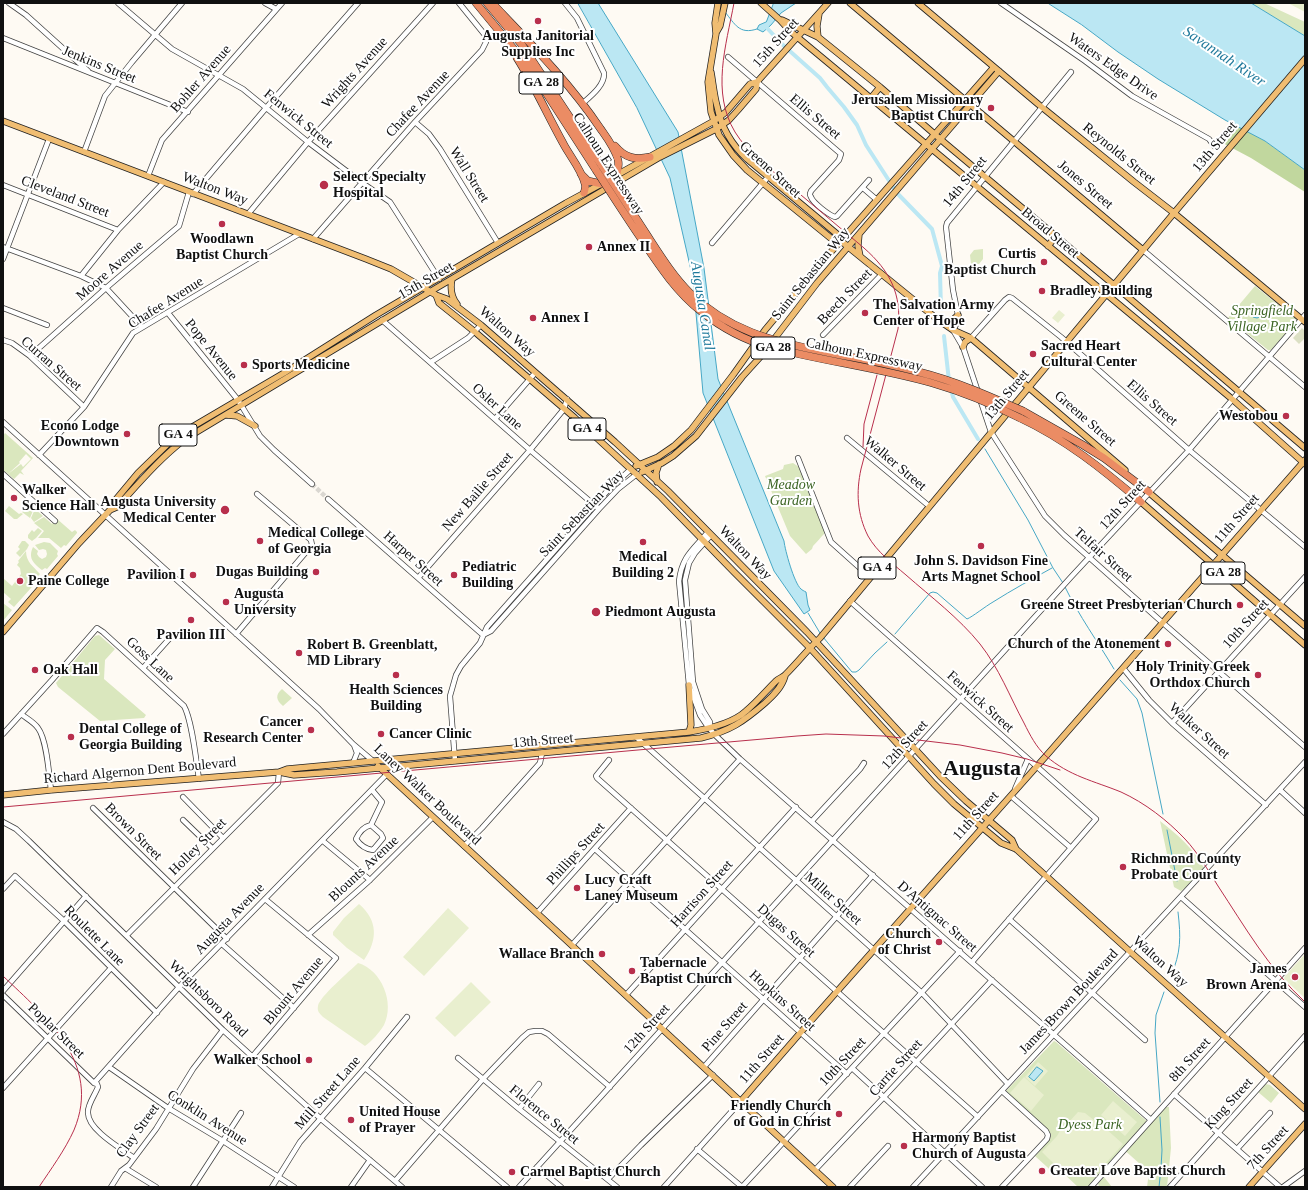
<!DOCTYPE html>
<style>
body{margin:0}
#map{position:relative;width:1308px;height:1190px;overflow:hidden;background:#fefaf3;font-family:"Times New Roman",serif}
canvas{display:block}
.frame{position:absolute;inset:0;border:4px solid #101010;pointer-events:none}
</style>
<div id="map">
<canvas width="1308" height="1190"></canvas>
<div class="frame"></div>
</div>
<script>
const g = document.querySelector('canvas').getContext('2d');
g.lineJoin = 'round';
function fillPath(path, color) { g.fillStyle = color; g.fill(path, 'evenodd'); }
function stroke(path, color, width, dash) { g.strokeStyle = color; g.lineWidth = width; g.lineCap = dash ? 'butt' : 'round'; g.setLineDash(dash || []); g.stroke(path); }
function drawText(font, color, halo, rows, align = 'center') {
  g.font = font + ' "Times New Roman",serif'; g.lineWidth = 4; g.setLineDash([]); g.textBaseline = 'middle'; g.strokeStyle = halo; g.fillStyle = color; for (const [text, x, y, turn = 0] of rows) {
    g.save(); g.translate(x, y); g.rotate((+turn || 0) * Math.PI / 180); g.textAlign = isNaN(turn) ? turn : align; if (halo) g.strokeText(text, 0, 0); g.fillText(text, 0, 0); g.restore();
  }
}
fillPath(new Path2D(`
 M1251,3H1264L1305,22V36Z
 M983,249V259L979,264H971L970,255L974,250Z
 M1255,286L1296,319V322L1271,350H1268L1228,318Z
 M5,433L33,458L21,471L24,475L20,473L14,479L8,474L21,464L23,467L31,459L26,454L19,462L20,463L8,474L3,470V436Z
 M793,463L799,467L825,533C820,538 817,542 813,546L812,549L806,554L790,536L765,476L783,469L784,465Z
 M31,501L30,505L34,508L30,518L22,512Z
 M9,506L19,514L21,513L23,514L17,519H14L5,511Z
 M35,509L43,516L34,522L31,518Z
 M44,517L52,524L56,518L72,532L75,530L77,532V533L66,546L64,545L61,548L49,538H38L44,531L34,523Z
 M38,528L42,531L36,538L32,541L28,538V535L32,530L34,532Z
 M22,541H25L29,545L27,549L20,557L16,553L20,549L18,547Z
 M44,542L50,543L58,551L57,554L58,556L47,569L45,568L42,570C33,563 28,558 33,547L38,551L37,554L39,557L42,559L46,557L47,554L46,550L43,549L39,550L35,545Z
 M26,551C26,562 33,566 40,574L38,576L39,579L14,607L8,602L11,599L3,592V578L12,586L21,574L20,568L17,565L19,562L18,561Z
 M3,603L12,610L3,621Z
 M99,635L115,649L105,660L104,679L146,715L144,718L100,721L58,687L56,683L95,636Z
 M282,689L292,698L283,706C276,700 275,695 282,689Z
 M1160,821C1177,834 1194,849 1204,868L1190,884L1181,891L1174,887Z
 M1054,1041L1056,1042L1150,1124L1166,1107H1169L1171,1148L1167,1187H1147L1149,1172L1122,1148L1088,1187H1078L1062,1172L1058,1177L1035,1156L1050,1139L1051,1134L1006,1091Z
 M1266,1084L1270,1085L1279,1093L1271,1103L1258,1092Z
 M1104,1177L1112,1187H1099L1098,1183Z`), '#dae7be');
fillPath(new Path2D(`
 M1234,124L1265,141L1305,170V192L1251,158L1219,141L1232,130Z`), '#c1d79e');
fillPath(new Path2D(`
 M1302,328L1305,331V338L1299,344L1293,338Z`), '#dce0c4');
fillPath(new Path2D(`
 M1288,3H1305V12Z
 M1059,310L1065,315L1058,323L1052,318Z
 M359,904C378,920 378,940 364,960L347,948L333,935V932L344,918Z
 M448,908L469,928L424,976L403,957Z
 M1305,954V998L1284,979L1285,976Z
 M358,963C382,970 395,1003 384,1025C379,1033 372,1041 365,1046L323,1017C319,1013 317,1011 318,1006C319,997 350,971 358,963Z
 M471,982L491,1002L455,1037L435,1018Z
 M1038,1062L1048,1071L1035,1086L1025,1077Z
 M1024,1077L1044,1095L1031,1111L1010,1093Z
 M1113,1101L1137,1122L1125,1136L1101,1115Z
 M1078,1112L1085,1113L1095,1121L1096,1120L1123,1144C1106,1163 1089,1187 1061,1169C1054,1164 1048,1158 1042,1152L1057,1136L1062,1127L1067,1122L1068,1123Z`), '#e9efcf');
const water = new Path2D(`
 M578,3H598L678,132L704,268L718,379L784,541C785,550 794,583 801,589C802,590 804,591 806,592L808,605L810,610L804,614L774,571L703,393L693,279L670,178L637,108Z
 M774,3H796L781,13L771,25L763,32L757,29L759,25L766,22Z
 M1048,3H1251L1305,36V170L1265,141L1225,120L1158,79L1118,52L1082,25Z
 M1256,308L1260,310C1262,314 1261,317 1257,318L1253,317V314L1251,312L1253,309Z
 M1037,1067L1043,1071L1034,1081L1029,1077Z`);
fillPath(water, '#bbe7f3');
stroke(water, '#46a7c5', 1);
stroke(new Path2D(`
 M725,12C735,24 739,35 757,29
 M985,449L1028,520L1053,568L1063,583
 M1065,587C1079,616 1098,642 1114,669
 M808,613L820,633
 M895,634L930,593L933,592L937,593L967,619C972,617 986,606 993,602C1012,590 1032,579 1052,568
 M823,637L852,672H856L859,670L875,653L887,642
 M1120,680L1137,699L1142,713L1163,814
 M1167,830L1177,881
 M1171,976C1181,952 1181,938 1178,912
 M1160,1102L1155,1033L1156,1015L1164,992
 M1159,1187L1161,1168L1162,1150L1160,1117`), '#46a7c5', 1);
stroke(new Path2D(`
 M767,26L766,27L783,45L820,78L827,87L844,107L857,125L866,145L897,193L932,229L942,266L940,273L941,309
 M944,336L949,381
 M951,389L953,397L978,439`), '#bbe7f3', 4);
stroke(new Path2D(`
 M312,484L328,499`), '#dad7d1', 4.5, [4.5, 2]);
const minor = new Path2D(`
 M9,3L26,15L88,71
 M118,3L172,49L243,89L308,142L361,182L390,202L439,279
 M265,3L276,9
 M565,3L577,18L604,73C605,85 591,96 583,103
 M1001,3L1085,61L1132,96L1209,139L1214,146
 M3,38L188,112
 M728,57L841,154L839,160L811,191C810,194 809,194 811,197C813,203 829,215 835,217L837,216L869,180
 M415,122L429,134L440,149L498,243
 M84,152L105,96L132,62L182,3
 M148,176L162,140L282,3
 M3,185L118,230
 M863,188L877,200
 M193,194L266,108L358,3
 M248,214L308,142L433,3
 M313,239L415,122L482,50L486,42L485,35L459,3
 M712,243L768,177
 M3,247L81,276L106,288L142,327
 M1143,250L1305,387
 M3,259L49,139
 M81,276L118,230L164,182
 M3,308L47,325
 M168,313L238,400L260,436L274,450L312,484
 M382,320L530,450L599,509
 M823,335L882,274
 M971,338L1005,300L1009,297L1012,298L1061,337L1189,450L1305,547
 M3,340L12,343L30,356L84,407
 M30,356L106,288L179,226L189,192
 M431,362L468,338L481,325
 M978,392L963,347L953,330L957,323L958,315L953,290L946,227L947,223L1071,72
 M980,399L991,432L1045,516L1064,535L1163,623L1305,747
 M495,419L535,373
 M3,422L319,709L353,744L373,761
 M847,438L929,506
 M39,455L84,407L133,333L299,234
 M798,458L831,542L870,577
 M3,474L55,521
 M328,499L483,635
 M708,532C693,550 682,556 679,581L689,685L700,715L706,724L714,734L740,759L1151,1120
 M418,578L530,450L564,409L567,399
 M850,601L1096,819L972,962
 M236,634L312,545L311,540L257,494
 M483,635L491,631L599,509L618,489L637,474
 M143,668L170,638
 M1123,668L1149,700L1172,723L1266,805
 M21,714C26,718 34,722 38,728C47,740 49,775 51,790
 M1172,723L1305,577
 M710,729V722L702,709L693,682L685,580L689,563L695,553L711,535
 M3,734L52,680L97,628L103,632L184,706C192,720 196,760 199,779
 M636,737L922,993L1008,1084
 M609,760L596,776L597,778L978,1117
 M455,761L450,696L456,675L461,666L480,643L487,627L609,489L631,469
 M353,763L357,753L354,745
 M1015,789L1028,759
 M1280,790L1305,813
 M1011,796L1071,848
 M183,797L223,838
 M93,808L227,939
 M183,820L212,848
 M812,821L860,769L864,763
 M3,822L16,829L29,841L223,1030L321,1119L402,1187
 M371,825L381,834L383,838L373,850C365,849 360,845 356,839C359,832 363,827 371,825L382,802L372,790
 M323,841L370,880
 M464,846L482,828L540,763L542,753
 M595,849L847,1074
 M3,889L15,876L64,921L157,1013
 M1181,897L1305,1007
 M537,913L631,808
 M1009,919L1145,1040
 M127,935L278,783L279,772
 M308,935L370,880L433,817
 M222,944L294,1008
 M572,945L740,759
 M3,991L86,896
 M3,995L94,1083L97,1084L98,1087C95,1095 87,1105 88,1113C88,1130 122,1149 134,1158
 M626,995L796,807
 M252,1057L336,958L265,899
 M458,1058L519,1109L617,1187
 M109,1067L168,1108L223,1141L294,1187
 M704,1067L873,875
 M365,1068L507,1187
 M852,1068L982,1187
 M94,1083L180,986L387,774
 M3,1088L111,968
 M1002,1091L1046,1131L1048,1135L1047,1139L1002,1187
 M1174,1094L1280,1187
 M519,1109L539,1084
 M697,1149L742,1187
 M1237,1149L1270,1113
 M537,1167L561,1187
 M125,1168L156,1187
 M815,1170L884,1097L992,980
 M608,1179L641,1145L713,1075
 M395,1181L483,1079L522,1038L529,1032L535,1031H542L548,1034L610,1087
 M111,1187L121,1171L129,1165L156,1129L193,1069L223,1030
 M193,1187L241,1113
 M272,1187L300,1142L365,1068L407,1017
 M351,1187L370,1160
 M519,1187L1071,577L1189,450L1305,315
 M664,1187L741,1101
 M742,1187L960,951
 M850,1187L888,1146
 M913,1187L1305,762
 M1091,1187L1305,948
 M1170,1187L1305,1036
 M1283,1187L1305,1171`);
const major = new Path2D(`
 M718,3L715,23L716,34L708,82L711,112L719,135L733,155L747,170L833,240L841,241
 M761,3L780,20L790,31L1176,352L1232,399L1305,464
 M850,3L1143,250
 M918,3L1038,104L1134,182L1174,213L1305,322
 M782,20L818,37L880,87L946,144L1108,280L1305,448
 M716,33L720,26L725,3
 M818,37L817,26L819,14
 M711,72C713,83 714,95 717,106C721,126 732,145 747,159L837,234L841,241L937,319L953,330L971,338L1125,470
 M871,98L880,87
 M3,121L366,259L391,269L436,295L447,299L481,325L615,442L668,491L807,632L940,776L966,801L1012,840L1016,849
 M615,176L714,121L726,112L750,84L757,82L828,3
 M859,235L858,246L860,256
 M1048,246L1056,236
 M452,279C450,289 451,297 457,304
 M436,295L439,303L475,332L575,418L661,497L733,571L810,648L934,784L954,804L1001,843L1016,849L1305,1109
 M940,320C948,322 953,321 958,315
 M963,347L965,342L971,338
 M226,415L237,416L255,426
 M636,466L658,457L674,446L691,430L733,375L765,330L816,269L994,67
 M642,472L662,463L673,456L696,436L742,377L762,355L817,283L999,71
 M657,482L656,473L659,464
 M1146,490L1305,626
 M1141,502L1305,645
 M110,510L113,503L138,473L175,437L284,373L376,315L566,203L603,183
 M3,632L79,543L110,510L117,507C139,483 159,459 185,439L438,287L660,157L716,129L729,120L738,110L756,89L757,82
 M689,685L691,725L689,732
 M378,766L833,1187
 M279,772L287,769L689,732C708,729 732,724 746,711C757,702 766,691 776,681C779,678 784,677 786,674C798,662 808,649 820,638L1174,213L1305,59
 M3,795L51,790L279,772L294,775L337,772L701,738C730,731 743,722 765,703C774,695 782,687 785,676
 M741,1101L801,1032L1046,756L1305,460
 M1249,1187L1305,1124`);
const highway = new Path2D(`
 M476,3L532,71L596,170
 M487,3L522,45L602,166
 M492,3C530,43 569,82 600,128C607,138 615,148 618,160C620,169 616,178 612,186L588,181L581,174
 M517,58C534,85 547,114 563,143C569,155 582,170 585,184C586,187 585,190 584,193
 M615,146C625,158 635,160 650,157
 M1023,411L1083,445L1104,458L1149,492
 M1020,418C1065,439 1104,470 1141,502`);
stroke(minor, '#434343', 6);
stroke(major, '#212121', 7);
stroke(highway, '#212121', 8);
stroke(minor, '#fff', 4.5);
stroke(major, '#f0bd72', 5.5);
stroke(highway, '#eb8c64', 7);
stroke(new Path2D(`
 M734,3C726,46 711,92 735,132C741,142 749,150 757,158L864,248C890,271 902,294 898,329L861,469C856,492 857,514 868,536C877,552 892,563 906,575C931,597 959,618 980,644C999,668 1010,697 1024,723C1030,735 1036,747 1046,756C1069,776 1094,781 1121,792C1145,803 1167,820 1185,839C1198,853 1208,870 1218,886C1245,927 1269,969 1305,1002
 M863,447L864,424L877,375
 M3,807L649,749L797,736L826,734L884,736L960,745L1002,753L1027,759L1060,770
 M3,976C46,1017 102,1063 74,1130C65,1150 51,1169 39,1187`), '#b82f4c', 1);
const highwayBridge = new Path2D(`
 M602,166C617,189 632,212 647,235C660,255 673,276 690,293C728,330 771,341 821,351C854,358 887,363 919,372C955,381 989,396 1023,411
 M596,170C611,193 625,215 640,237C658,264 676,292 702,312C722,328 745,340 769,347C823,361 879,368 932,383C963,392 992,404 1020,418`);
stroke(highwayBridge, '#212121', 8, []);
stroke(highwayBridge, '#eb8c64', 7);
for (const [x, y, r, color] of [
 [538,21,4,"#b82f4c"],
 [991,108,4,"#b82f4c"],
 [324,185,5,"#b82f4c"],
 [222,224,4,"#b82f4c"],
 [589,247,4,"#b82f4c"],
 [1044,262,4,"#b82f4c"],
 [1042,291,4,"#b82f4c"],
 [865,313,4,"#b82f4c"],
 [533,318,4,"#b82f4c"],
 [1033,354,4,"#b82f4c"],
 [244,365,4,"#b82f4c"],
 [1286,416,4,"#b82f4c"],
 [127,434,4,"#b82f4c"],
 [14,498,4,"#b82f4c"],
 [225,510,5,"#b82f4c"],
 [260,541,4,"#b82f4c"],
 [643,542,4,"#b82f4c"],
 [981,546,4,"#b82f4c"],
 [316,572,4,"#b82f4c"],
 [193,575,4,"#b82f4c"],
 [454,575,4,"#b82f4c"],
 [20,581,4,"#b82f4c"],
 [226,602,4,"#b82f4c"],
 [1240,605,4,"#b82f4c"],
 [596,612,5,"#b82f4c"],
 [191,620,4,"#b82f4c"],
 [1168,644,4,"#b82f4c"],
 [299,653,4,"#b82f4c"],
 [35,670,4,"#b82f4c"],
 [396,675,4,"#b82f4c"],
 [1258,675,4,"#b82f4c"],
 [311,730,4,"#b82f4c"],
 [381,734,4,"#b82f4c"],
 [71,737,4,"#b82f4c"],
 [1123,867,4,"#b82f4c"],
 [577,888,4,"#b82f4c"],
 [939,942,4,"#b82f4c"],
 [602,954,4,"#b82f4c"],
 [632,971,4,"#b82f4c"],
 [1295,977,4,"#b82f4c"],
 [309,1060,4,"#b82f4c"],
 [839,1114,4,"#b82f4c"],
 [351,1120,4,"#b82f4c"],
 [904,1146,4,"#b82f4c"],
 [1042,1171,4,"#b82f4c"],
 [512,1172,4,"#b82f4c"]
]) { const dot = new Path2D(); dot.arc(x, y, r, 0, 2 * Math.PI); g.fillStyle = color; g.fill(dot); stroke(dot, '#fff', 1.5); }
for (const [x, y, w] of [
 [541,83,44],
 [773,348,44],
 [587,429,38],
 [178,435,38],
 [877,568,38],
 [1223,573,44]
]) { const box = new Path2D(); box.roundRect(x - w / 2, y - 11, w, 22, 3); g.fillStyle = '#fff'; g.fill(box); stroke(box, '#101010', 1); }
drawText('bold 13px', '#101010', null, [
 ["GA 28",541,83],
 ["GA 28",773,348],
 ["GA 4",587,429],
 ["GA 4",178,435],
 ["GA 4",877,568],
 ["GA 28",1223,573]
]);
drawText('bold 14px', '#101010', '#fff', [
 ["Augusta Janitorial",538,36,"center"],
 ["Supplies Inc",538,52,"center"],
 ["Jerusalem Missionary",983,100,"right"],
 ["Baptist Church",983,116,"right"],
 ["Select Specialty",333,177],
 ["Hospital",333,193],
 ["Woodlawn",222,239,"center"],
 ["Baptist Church",222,255,"center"],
 ["Annex II",597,247],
 ["Curtis",1036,254,"right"],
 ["Baptist Church",1036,270,"right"],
 ["Bradley Building",1050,291],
 ["The Salvation Army",873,305],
 ["Center of Hope",873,321],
 ["Annex I",541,318],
 ["Sacred Heart",1041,346],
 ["Cultural Center",1041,362],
 ["Sports Medicine",252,365],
 ["Westobou",1278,416,"right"],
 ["Econo Lodge",119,426,"right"],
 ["Downtown",119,442,"right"],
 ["Walker",22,490],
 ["Science Hall",22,506],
 ["Augusta University",216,502,"right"],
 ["Medical Center",216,518,"right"],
 ["Medical College",268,533],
 ["of Georgia",268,549],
 ["Medical",643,557,"center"],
 ["Building 2",643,573,"center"],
 ["John S. Davidson Fine",981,561,"center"],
 ["Arts Magnet School",981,577,"center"],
 ["Pediatric",462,567],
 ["Building",462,583],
 ["Dugas Building",308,572,"right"],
 ["Pavilion I",185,575,"right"],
 ["Paine College",28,581],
 ["Augusta",234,594],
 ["University",234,610],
 ["Greene Street Presbyterian Church",1232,605,"right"],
 ["Piedmont Augusta",605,612],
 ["Pavilion III",191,635,"center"],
 ["Church of the Atonement",1160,644,"right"],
 ["Robert B. Greenblatt,",307,645],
 ["MD Library",307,661],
 ["Holy Trinity Greek",1250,667,"right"],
 ["Orthdox Church",1250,683,"right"],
 ["Oak Hall",43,670],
 ["Health Sciences",396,690,"center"],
 ["Building",396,706,"center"],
 ["Cancer",303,722,"right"],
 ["Research Center",303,738,"right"],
 ["Dental College of",79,729],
 ["Georgia Building",79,745],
 ["Cancer Clinic",389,734],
 ["Richmond County",1131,859],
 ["Probate Court",1131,875],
 ["Lucy Craft",585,880],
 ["Laney Museum",585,896],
 ["Church",931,934,"right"],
 ["of Christ",931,950,"right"],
 ["Wallace Branch",594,954,"right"],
 ["Tabernacle",640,963],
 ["Baptist Church",640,979],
 ["James",1287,969,"right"],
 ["Brown Arena",1287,985,"right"],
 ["Walker School",301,1060,"right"],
 ["Friendly Church",831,1106,"right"],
 ["of God in Christ",831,1122,"right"],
 ["United House",359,1112],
 ["of Prayer",359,1128],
 ["Harmony Baptist",912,1138],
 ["Church of Augusta",912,1154],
 ["Greater Love Baptist Church",1050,1171],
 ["Carmel Baptist Church",520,1172]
], 'left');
drawText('14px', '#101010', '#fff', [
 ["15th Street",776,43,-48],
 ["Jenkins Street",99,65,22],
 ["Waters Edge Drive",1113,67,35],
 ["Wrights Avenue",355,73,-48],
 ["Bohler Avenue",201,79,-49],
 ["Chafee Avenue",418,104,-47],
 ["Ellis Street",815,117,40],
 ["Fenwick Street",298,119,39],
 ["13th Street",1215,147,-50],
 ["Reynolds Street",1119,154,39],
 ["Calhoun Expressway",608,164,57],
 ["Greene Street",770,170,42],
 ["Wall Street",469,175,58],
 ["14th Street",965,182,-51],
 ["Jones Street",1085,185,40],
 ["Walton Way",215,189,21],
 ["Cleveland Street",65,197,21],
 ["Broad Street",1050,233,40],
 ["Moore Avenue",110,271,-41],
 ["Saint Sebastian Way",811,274,-51],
 ["15th Street",426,281,-30],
 ["Beech Street",845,297,-46],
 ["Chafee Avenue",166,303,-32],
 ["Walton Way",507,332,41],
 ["Pope Avenue",211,350,51],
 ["Calhoun Expressway",864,355,12],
 ["Curran Street",51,364,41],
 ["13th Street",1007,395,-50],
 ["Ellis Street",1152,403,41],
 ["Osler Lane",497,407,42],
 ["Greene Street",1085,419,41],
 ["Walker Street",895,464,40],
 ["New Bailie Street",478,492,-49],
 ["12th Street",1123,505,-48],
 ["Saint Sebastian Way",582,514,-46],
 ["11th Street",1237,519,-49],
 ["Walton Way",745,553,46],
 ["Telfair Street",1103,555,42],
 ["Harper Street",413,559,42],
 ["10th Street",1246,624,-48],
 ["Goss Lane",150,660,43],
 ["Fenwick Street",980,702,42],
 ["Walker Street",1199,731,42],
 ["13th Street",543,741,-5],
 ["12th Street",905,745,-48],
 ["Richard Algernon Dent Boulevard",140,771,-5],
 ["Laney Walker Boulevard",427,795,43],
 ["11th Street",976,816,-48],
 ["Brown Street",133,832,45],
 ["Holley Street",198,847,-45],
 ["Phillips Street",576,854,-48],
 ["Blounts Avenue",364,869,-43],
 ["Harrison Street",702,894,-48],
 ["Miller Street",833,899,42],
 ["D'Antignac Street",937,917,41],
 ["Augusta Avenue",230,919,-46],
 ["Dugas Street",786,931,42],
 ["Roulette Lane",94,936,45],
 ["Walton Way",1160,962,42],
 ["Blount Avenue",294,991,-50],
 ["Wrightsboro Road",208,999,44],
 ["Hopkins Street",782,1001,42],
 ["James Brown Boulevard",1069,1002,-47],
 ["Pine Street",725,1027,-49],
 ["12th Street",647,1029,-48],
 ["Poplar Street",56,1031,44],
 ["11th Street",762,1059,-49],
 ["8th Street",1190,1060,-48],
 ["10th Street",843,1062,-47],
 ["Carrie Street",896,1068,-48],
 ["Mill Street Lane",328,1093,-49],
 ["King Street",1229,1104,-48],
 ["Florence Street",544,1115,39],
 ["Conklin Avenue",207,1118,32],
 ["Clay Street",138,1131,-54],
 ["7th Street",1268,1148,-48]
]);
drawText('italic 14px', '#3b6423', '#fff', [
 ["Springfield",1262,311],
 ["Village Park",1262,327],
 ["Meadow",791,485],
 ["Garden",791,501],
 ["Dyess Park",1090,1125]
]);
drawText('italic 15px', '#1f799b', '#fff', [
 ["Savannah River",1224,57,34],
 ["Augusta Canal",702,306,81]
]);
drawText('bold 22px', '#101010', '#fff', [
 ["Augusta",982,769]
]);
</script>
